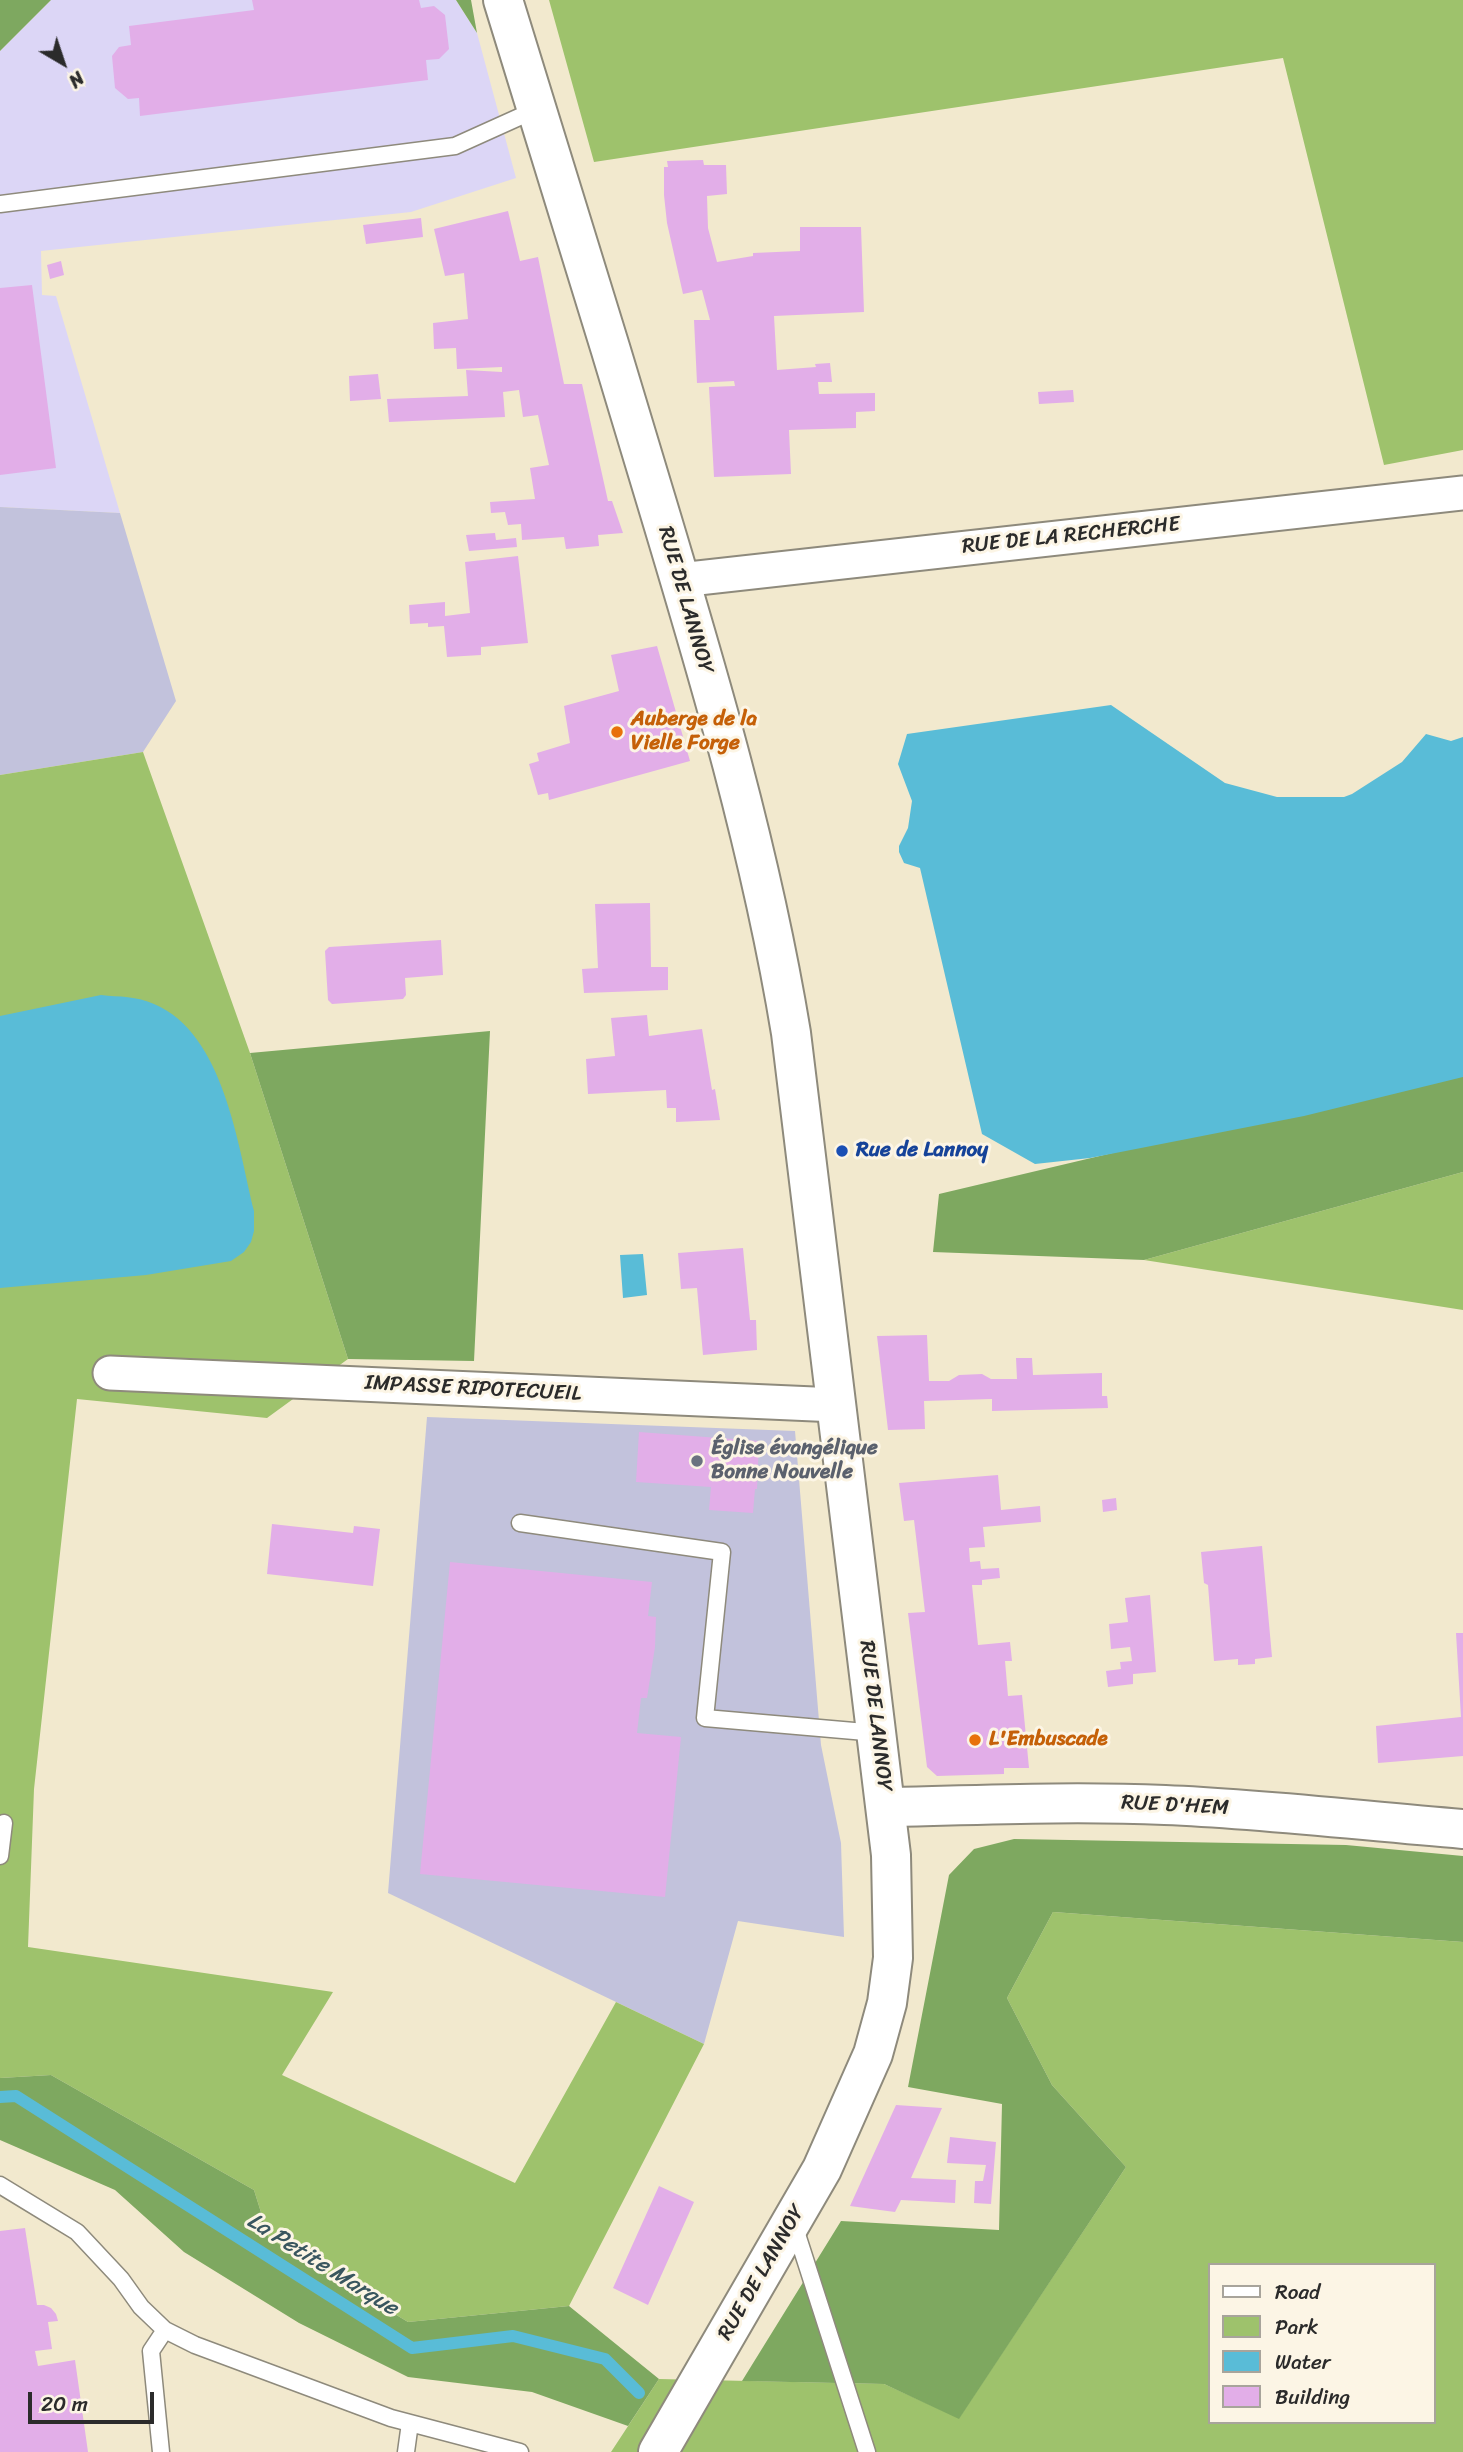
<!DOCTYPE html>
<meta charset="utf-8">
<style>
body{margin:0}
#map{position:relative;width:1463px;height:2452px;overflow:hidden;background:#f2e9ce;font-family:Sriracha,sans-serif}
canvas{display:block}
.legend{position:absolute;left:1208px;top:2263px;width:228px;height:161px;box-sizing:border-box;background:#fcf5e5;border:2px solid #a8a49b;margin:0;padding:9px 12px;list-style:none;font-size:21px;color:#2b2b2b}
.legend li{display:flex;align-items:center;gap:14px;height:35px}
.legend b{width:35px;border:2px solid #a8a49b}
.north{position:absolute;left:28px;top:28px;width:70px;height:70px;-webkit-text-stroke:5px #fcf5e5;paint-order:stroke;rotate:141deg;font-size:19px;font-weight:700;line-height:28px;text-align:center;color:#2b2b2b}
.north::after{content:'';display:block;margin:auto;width:24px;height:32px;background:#2b2b2b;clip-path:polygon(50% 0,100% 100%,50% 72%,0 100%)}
.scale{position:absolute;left:28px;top:2392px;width:126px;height:32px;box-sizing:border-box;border:4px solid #2b2b2b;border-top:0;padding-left:9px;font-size:21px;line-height:24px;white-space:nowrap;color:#2b2b2b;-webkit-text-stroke:5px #fcf5e5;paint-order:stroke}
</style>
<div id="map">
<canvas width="1463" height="2452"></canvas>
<ul class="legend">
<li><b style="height:9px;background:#fff"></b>Road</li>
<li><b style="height:19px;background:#9ec26c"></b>Park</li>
<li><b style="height:19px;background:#59bcd7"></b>Water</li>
<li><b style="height:19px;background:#e2aee8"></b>Building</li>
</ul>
<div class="north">N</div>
<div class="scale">20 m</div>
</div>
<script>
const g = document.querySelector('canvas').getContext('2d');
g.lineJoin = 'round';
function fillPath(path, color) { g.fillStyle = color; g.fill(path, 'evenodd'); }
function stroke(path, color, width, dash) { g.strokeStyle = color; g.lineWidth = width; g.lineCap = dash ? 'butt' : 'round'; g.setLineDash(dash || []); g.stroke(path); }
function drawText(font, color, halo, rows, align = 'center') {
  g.font = font + ' Sriracha,sans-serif'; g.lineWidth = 6; g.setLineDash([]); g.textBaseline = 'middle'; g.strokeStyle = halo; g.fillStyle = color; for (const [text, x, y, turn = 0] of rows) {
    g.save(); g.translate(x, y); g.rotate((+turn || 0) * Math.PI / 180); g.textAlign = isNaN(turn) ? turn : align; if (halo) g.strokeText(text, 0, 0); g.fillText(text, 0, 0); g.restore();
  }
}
fillPath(new Path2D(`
 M51,0H456L477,33L516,178L411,212L41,251L42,295L56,296L120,513L0,507V51Z`), '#dcd6f6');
fillPath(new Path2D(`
 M0,507L120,513L176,701L143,752L0,775Z
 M427,1417L795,1431L821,1745L841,1843L844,1937L738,1921L704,2044L388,1893Z`), '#c2c2dc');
fillPath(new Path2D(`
 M549,0H1463V450L1384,465L1283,58L594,162Z
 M143,752L250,1053L348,1359L267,1418L77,1399L34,1789L28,1947L333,1992L282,2075L515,2183L616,2002L704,2044L569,2306L408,2322L269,2238L254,2190L51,2075L0,2078V775Z
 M1463,1172V1310L1144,1260Z
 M1053,1912L1463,1942V2452H611L659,2379L884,2384L959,2418L1126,2167L1052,2085L1007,1998ZM1209,2265H1433V2422H1209Z`), '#9ec26c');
fillPath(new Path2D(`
 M0,0H51L0,51Z
 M456,0H471L477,33Z
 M490,1031L474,1361L348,1359L250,1053Z
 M1463,1070V1172L1144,1260L933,1252L939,1194Z
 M1014,1839L1346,1845L1463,1856V1942L1053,1912L1007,1998L1052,2085L1126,2167L959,2419L884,2384L742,2381L841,2221L999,2230L1002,2104L908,2087L949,1875L974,1849Z
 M51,2075L254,2190L269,2238L408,2322L569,2306L659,2379L628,2426L532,2392L408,2377L299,2323L184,2252L115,2190L0,2140V2078Z`), '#7ea860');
fillPath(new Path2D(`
 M1111,705L1225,783L1277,797H1344L1352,794L1402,762L1426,734L1451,741L1463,737V1077L1304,1116L1090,1158L1035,1164L982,1134L920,868L904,863L899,852V846L908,828L912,801L898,764L907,734Z
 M101,995C119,997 137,996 154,1004C224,1033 238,1146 254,1211V1231L251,1242L244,1252L231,1261L146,1275L0,1288V1016Z
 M643,1254L647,1295L623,1298L620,1255Z`), '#59bcd7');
stroke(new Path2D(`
 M0,2097L16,2096L412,2348L513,2336L605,2359L639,2393`), '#59bcd7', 12);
fillPath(new Path2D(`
 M252,0H419L421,8L434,6L445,15L449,49L439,59L426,60L428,80L140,116L139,98L128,99L115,88L112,56L119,47L131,45L129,26L254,10Z
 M703,160L704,165H726L727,194L707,196L708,228L717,262L753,256V253L800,251V227H861L864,312L774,316L777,370L816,367L815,364L830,363L832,382H818L819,394L875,393V411L856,412V428L789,430L791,474L714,477L709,387L735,386L734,381L697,383L694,320H710L702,290L683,294L667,223L664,195V167H668L667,161Z
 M508,211L520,261L538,257L564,384H582L608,501H612L623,533L598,535L599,546L566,549L564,537L522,540L521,524L508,525L505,512L491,513L490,502L535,499L530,468L549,465L538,415L523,417L519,390L503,392L505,417L389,422L387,399L468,396L466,370L502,372V367L457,369L456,348L434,349L433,323L468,319L464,273L445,276L434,229Z
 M421,218L423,237L366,244L363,225Z
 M61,261L64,275L50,279L47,265Z
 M32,285L56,468L0,475V288Z
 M378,374L381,399L350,401L349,376Z
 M1073,390L1074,402L1039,404L1038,392Z
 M495,533L496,540L516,538L517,547L469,551L466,535Z
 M518,556L528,643L481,647V655L447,657L444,626L428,627V623L410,624L409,605L445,602V616L470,613L465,562Z
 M657,646L690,761L549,800L548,793L538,795L529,764L539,761L537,753L570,743L564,706L619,691L611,655Z
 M650,903L651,967H668V990L584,993L582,969L598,968L595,904Z
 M441,940L443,975L405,978L406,995L403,999L332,1004L328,1000L325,951L329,947Z
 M647,1015L649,1036L702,1029L712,1090L715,1089L720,1120L676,1122V1108H667L666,1090L588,1094L586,1059L615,1056L611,1018Z
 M743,1248L750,1320H756L757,1350L703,1355L697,1288L681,1289L678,1253Z
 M927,1335L929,1381H949L959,1375L982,1374L991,1379H1017L1016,1358H1032L1033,1375L1102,1373V1396H1107L1108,1408L992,1411V1399L924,1401L925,1429L888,1430L877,1336Z
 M639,1432L759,1441L757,1489H755L753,1513L709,1510L711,1487L636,1482Z
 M998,1475L1001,1510L1040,1506L1041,1522L983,1527L985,1547L969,1548L970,1562L980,1561L981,1569L999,1568L1000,1578L982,1580V1585H972L978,1645L1010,1642L1012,1661H1005L1008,1696L1022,1695L1029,1768H1004V1774L937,1776L927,1767L908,1613L925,1612L914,1520L904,1521L899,1483Z
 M1116,1498L1117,1510L1103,1512L1102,1500Z
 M272,1524L353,1533L354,1526L380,1529L373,1586L267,1574Z
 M1262,1546L1272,1657L1255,1659V1664L1238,1665V1659L1214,1661L1208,1585L1204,1583L1201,1552Z
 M450,1562L652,1582L648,1616L656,1617L655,1647L647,1698H641L637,1733L681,1737L665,1897L420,1874Z
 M1150,1595L1156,1672L1133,1674V1684L1108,1687L1106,1671L1121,1669L1120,1662L1132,1661L1130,1647L1111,1649L1109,1624L1128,1622L1125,1598Z
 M1456,1633H1463V1756L1378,1763L1376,1726L1461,1717Z
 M896,2105L942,2108L911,2178L956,2180L955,2203L901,2200L895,2212L850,2206Z
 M950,2137L996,2142L991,2204L974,2203L975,2181H983L986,2165L947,2163Z
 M659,2186L694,2202L648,2305L613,2288Z
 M25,2228L37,2305H44L51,2308L56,2314L58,2321L48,2322L52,2349L35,2351L38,2366L75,2360L88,2452H0V2231Z`), '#e2aee8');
const service = new Path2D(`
 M0,204L455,146L537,109
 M520,1523L722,1552L705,1718L877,1733
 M0,1856L4,1823
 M0,2185L77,2232L121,2279L141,2307L165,2330L195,2345L391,2418L520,2452
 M794,2225L867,2452
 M161,2452L151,2351L165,2330
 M406,2452L410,2423`);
const minor = new Path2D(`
 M680,580L1463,493
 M110,1373L837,1405`);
const tertiary = new Path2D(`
 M887,1807C979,1805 1072,1801 1165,1805C1264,1809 1364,1821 1463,1829`);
const secondary = new Path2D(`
 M503,0C555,166 606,333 656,500C709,676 761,851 791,1033L891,1855L893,1958L887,2003L873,2054L822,2169L658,2452`);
stroke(service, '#8e8a7c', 19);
stroke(minor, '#8e8a7c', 37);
stroke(tertiary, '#8e8a7c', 42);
stroke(secondary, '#8e8a7c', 42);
stroke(service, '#fff', 16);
stroke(minor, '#fff', 33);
stroke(tertiary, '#fff', 38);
stroke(secondary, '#fff', 38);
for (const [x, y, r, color] of [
 [617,732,7,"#e8710a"],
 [842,1151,7,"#1a4fb4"],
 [697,1461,7,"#6b7280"],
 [975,1740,7,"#e8710a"]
]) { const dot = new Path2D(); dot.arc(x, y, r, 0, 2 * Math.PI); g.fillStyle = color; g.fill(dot); stroke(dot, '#fcf5e5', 2.5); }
drawText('21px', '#2b2b2b', '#fcf5e5', [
 ["RUE DE LA RECHERCHE",1071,536,-6],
 ["RUE DE LANNOY",685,600,74],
 ["IMPASSE RIPOTECUEIL",473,1389,3],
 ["RUE DE LANNOY",875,1716,83],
 ["RUE D'HEM",1175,1806,3],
 ["RUE DE LANNOY",762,2273,-60]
]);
drawText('bold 21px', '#c56008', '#fcf5e5', [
 ["Auberge de la",631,720],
 ["Vielle Forge",631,744],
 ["L'Embuscade",989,1740]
], 'left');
drawText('bold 21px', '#164399', '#fcf5e5', [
 ["Rue de Lannoy",856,1151]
], 'left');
drawText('bold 21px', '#5b616d', '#fcf5e5', [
 ["Église évangélique",711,1449],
 ["Bonne Nouvelle",711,1473]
], 'left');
drawText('italic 23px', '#39565f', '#fcf5e5', [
 ["La Petite Marque",322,2265,32]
]);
</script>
